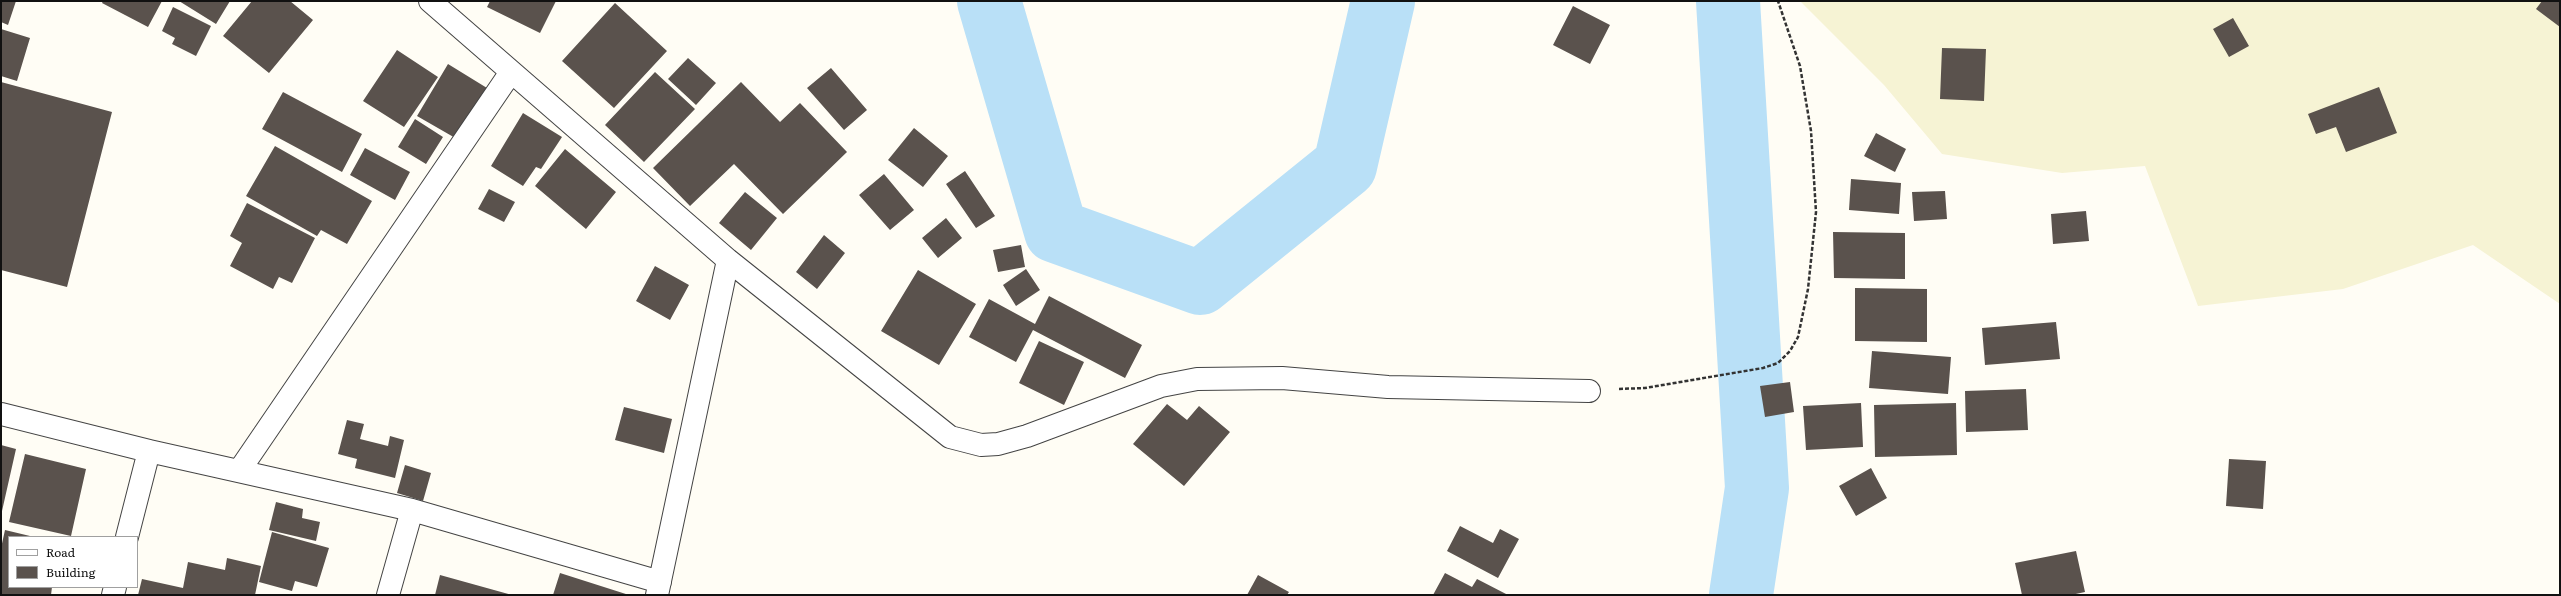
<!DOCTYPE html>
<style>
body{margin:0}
#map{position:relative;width:2561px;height:596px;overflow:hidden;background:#fffdf5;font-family:Literata,serif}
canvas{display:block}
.frame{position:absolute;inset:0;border:2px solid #111;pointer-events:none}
.legend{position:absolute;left:8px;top:536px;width:130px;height:52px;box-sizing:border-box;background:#fff;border:1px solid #a0a0a0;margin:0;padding:5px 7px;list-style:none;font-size:12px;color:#111}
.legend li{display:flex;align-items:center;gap:8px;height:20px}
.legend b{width:20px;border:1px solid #a0a0a0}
</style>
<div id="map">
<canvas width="2561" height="596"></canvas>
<div class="frame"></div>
<ul class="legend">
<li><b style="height:5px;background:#fff"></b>Road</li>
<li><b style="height:11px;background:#5a524d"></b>Building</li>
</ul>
</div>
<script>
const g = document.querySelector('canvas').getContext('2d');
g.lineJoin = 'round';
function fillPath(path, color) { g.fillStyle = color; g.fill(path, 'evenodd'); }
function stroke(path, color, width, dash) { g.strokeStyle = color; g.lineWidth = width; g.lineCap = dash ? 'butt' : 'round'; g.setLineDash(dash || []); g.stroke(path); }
fillPath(new Path2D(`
 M1800,1H2560V304L2473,245L2343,289L2198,306L2145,166L2062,173L1942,154L1884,85Z`), '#f6f3d4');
stroke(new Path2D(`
 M989,1L1056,231L1200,283L1345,166L1383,1
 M1728,1L1757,488L1741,595`), '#b9e0f7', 64);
fillPath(new Path2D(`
 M1,1H16L8,25L1,22Z
 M103,1H162L148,27L102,3Z
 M179,1H230L216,24Z
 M252,1H290L313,20L269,73L223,36Z
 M490,1H556L540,33L487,7Z
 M2542,1H2560V27L2536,9Z
 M615,3L667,51L614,108L562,61Z
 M1573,6L1610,25L1590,64L1553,45Z
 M173,7L211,26L196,56L172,44L175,38L162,31Z
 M2233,18L2249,46L2229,57L2213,29Z
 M1,29L30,38L17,81L1,76Z
 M1942,48L1986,49L1984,101L1940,99Z
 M397,50L438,77L404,127L363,101Z
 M688,58L716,83L696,105L668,79Z
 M448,64L487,88L457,139L417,116Z
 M831,68L867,110L844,130L807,88Z
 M655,72L695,109L644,162L605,125Z
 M1,82L112,112L67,287L1,270Z
 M741,82L780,122L800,103L847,152L783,214L734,164L690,206L653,168Z
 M2379,87L2397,133L2346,152L2336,127L2316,134L2308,114Z
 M283,92L362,134L342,172L262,129Z
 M523,113L562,137L541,169L536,167L523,186L491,166Z
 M415,119L443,137L426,164L398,147Z
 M914,128L948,156L923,187L888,160Z
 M1876,133L1906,149L1895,172L1864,156Z
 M275,146L372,201L347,244L321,230L317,236L246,196Z
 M365,148L410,172L395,200L350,175Z
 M565,149L616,192L586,229L535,186Z
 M965,171L995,216L976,228L946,184Z
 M884,174L914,210L890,230L859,195Z
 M1851,179L1901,183L1899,214L1849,210Z
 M489,189L515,202L504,222L478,209Z
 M1945,191L1947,219L1914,221L1912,192Z
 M745,192L777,218L751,250L719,223Z
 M247,203L315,238L292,283L279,277L273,289L230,266L242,243L230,236Z
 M2086,211L2089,241L2053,244L2051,214Z
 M946,218L962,238L938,258L922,238Z
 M1833,232L1905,233V279L1834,278Z
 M824,235L845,253L817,289L796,272Z
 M1021,245L1025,267L998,272L993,250Z
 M655,266L689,285L670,320L636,301Z
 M1026,269L1040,290L1016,306L1003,285Z
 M918,270L976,304L939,365L881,331Z
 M1855,288L1927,289V342L1855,341Z
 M1049,296L1142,345L1125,378L1033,330L1016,362L969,337L989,299L1035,324Z
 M2056,322L2060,359L1985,365L1982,328Z
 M1039,341L1084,362L1064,405L1019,383Z
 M1872,351L1951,357L1948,394L1869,388Z
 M1790,382L1794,412L1765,417L1760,386Z
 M2026,389L2028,430L1966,432L1965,391Z
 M1861,403L1863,447L1806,450L1803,406Z
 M1956,403L1957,455L1875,457L1874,405Z
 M1167,404L1187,420L1199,406L1230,432L1184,486L1133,444Z
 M624,407L672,419L664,453L615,440Z
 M347,420L364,424L360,439L388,446L390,436L404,440L395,478L355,468L357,459L338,454Z
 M1,445L16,449L2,511H1Z
 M25,454L86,469L71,536L9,522Z
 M2229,459L2266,461L2263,509L2226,506Z
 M405,465L431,473L423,501L397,493Z
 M1871,468L1887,498L1856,516L1839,486Z
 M276,502L303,509L302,518L320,522L316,541L269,530Z
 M1460,526L1493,543L1500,529L1519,539L1498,578L1447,551Z
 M5,530L30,536L9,537V587H52L51,595H1V548Z
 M272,532L329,548L317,587L295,581L292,591L259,582Z
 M2076,551L2085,592L2071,595H2022L2015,563Z
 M227,558L261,566L255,595H138L142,579L183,588L188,562L225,570Z
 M560,573L629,595H553Z
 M1445,573L1472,587L1477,579L1508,595H1433Z
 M440,575L512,595H435Z
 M1258,575L1289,592L1287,595H1247Z`), '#5a524d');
const street = new Path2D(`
 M430,1L728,260L950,437L981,445L998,444L1027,436L1161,386L1197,379L1282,378L1388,387L1589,391
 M1,414L149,451L412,510L660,582
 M239,471L511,72
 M127,537L149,451
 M113,595L115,587
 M388,595L412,510
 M657,595L728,260`);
stroke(street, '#444', 24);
stroke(new Path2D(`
 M1619,389L1645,388L1763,368L1778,363L1790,351L1798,337L1808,289L1816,212L1811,131L1800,66L1778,1`), '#333', 2.5, [4, 2]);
stroke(street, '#fff', 22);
</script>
